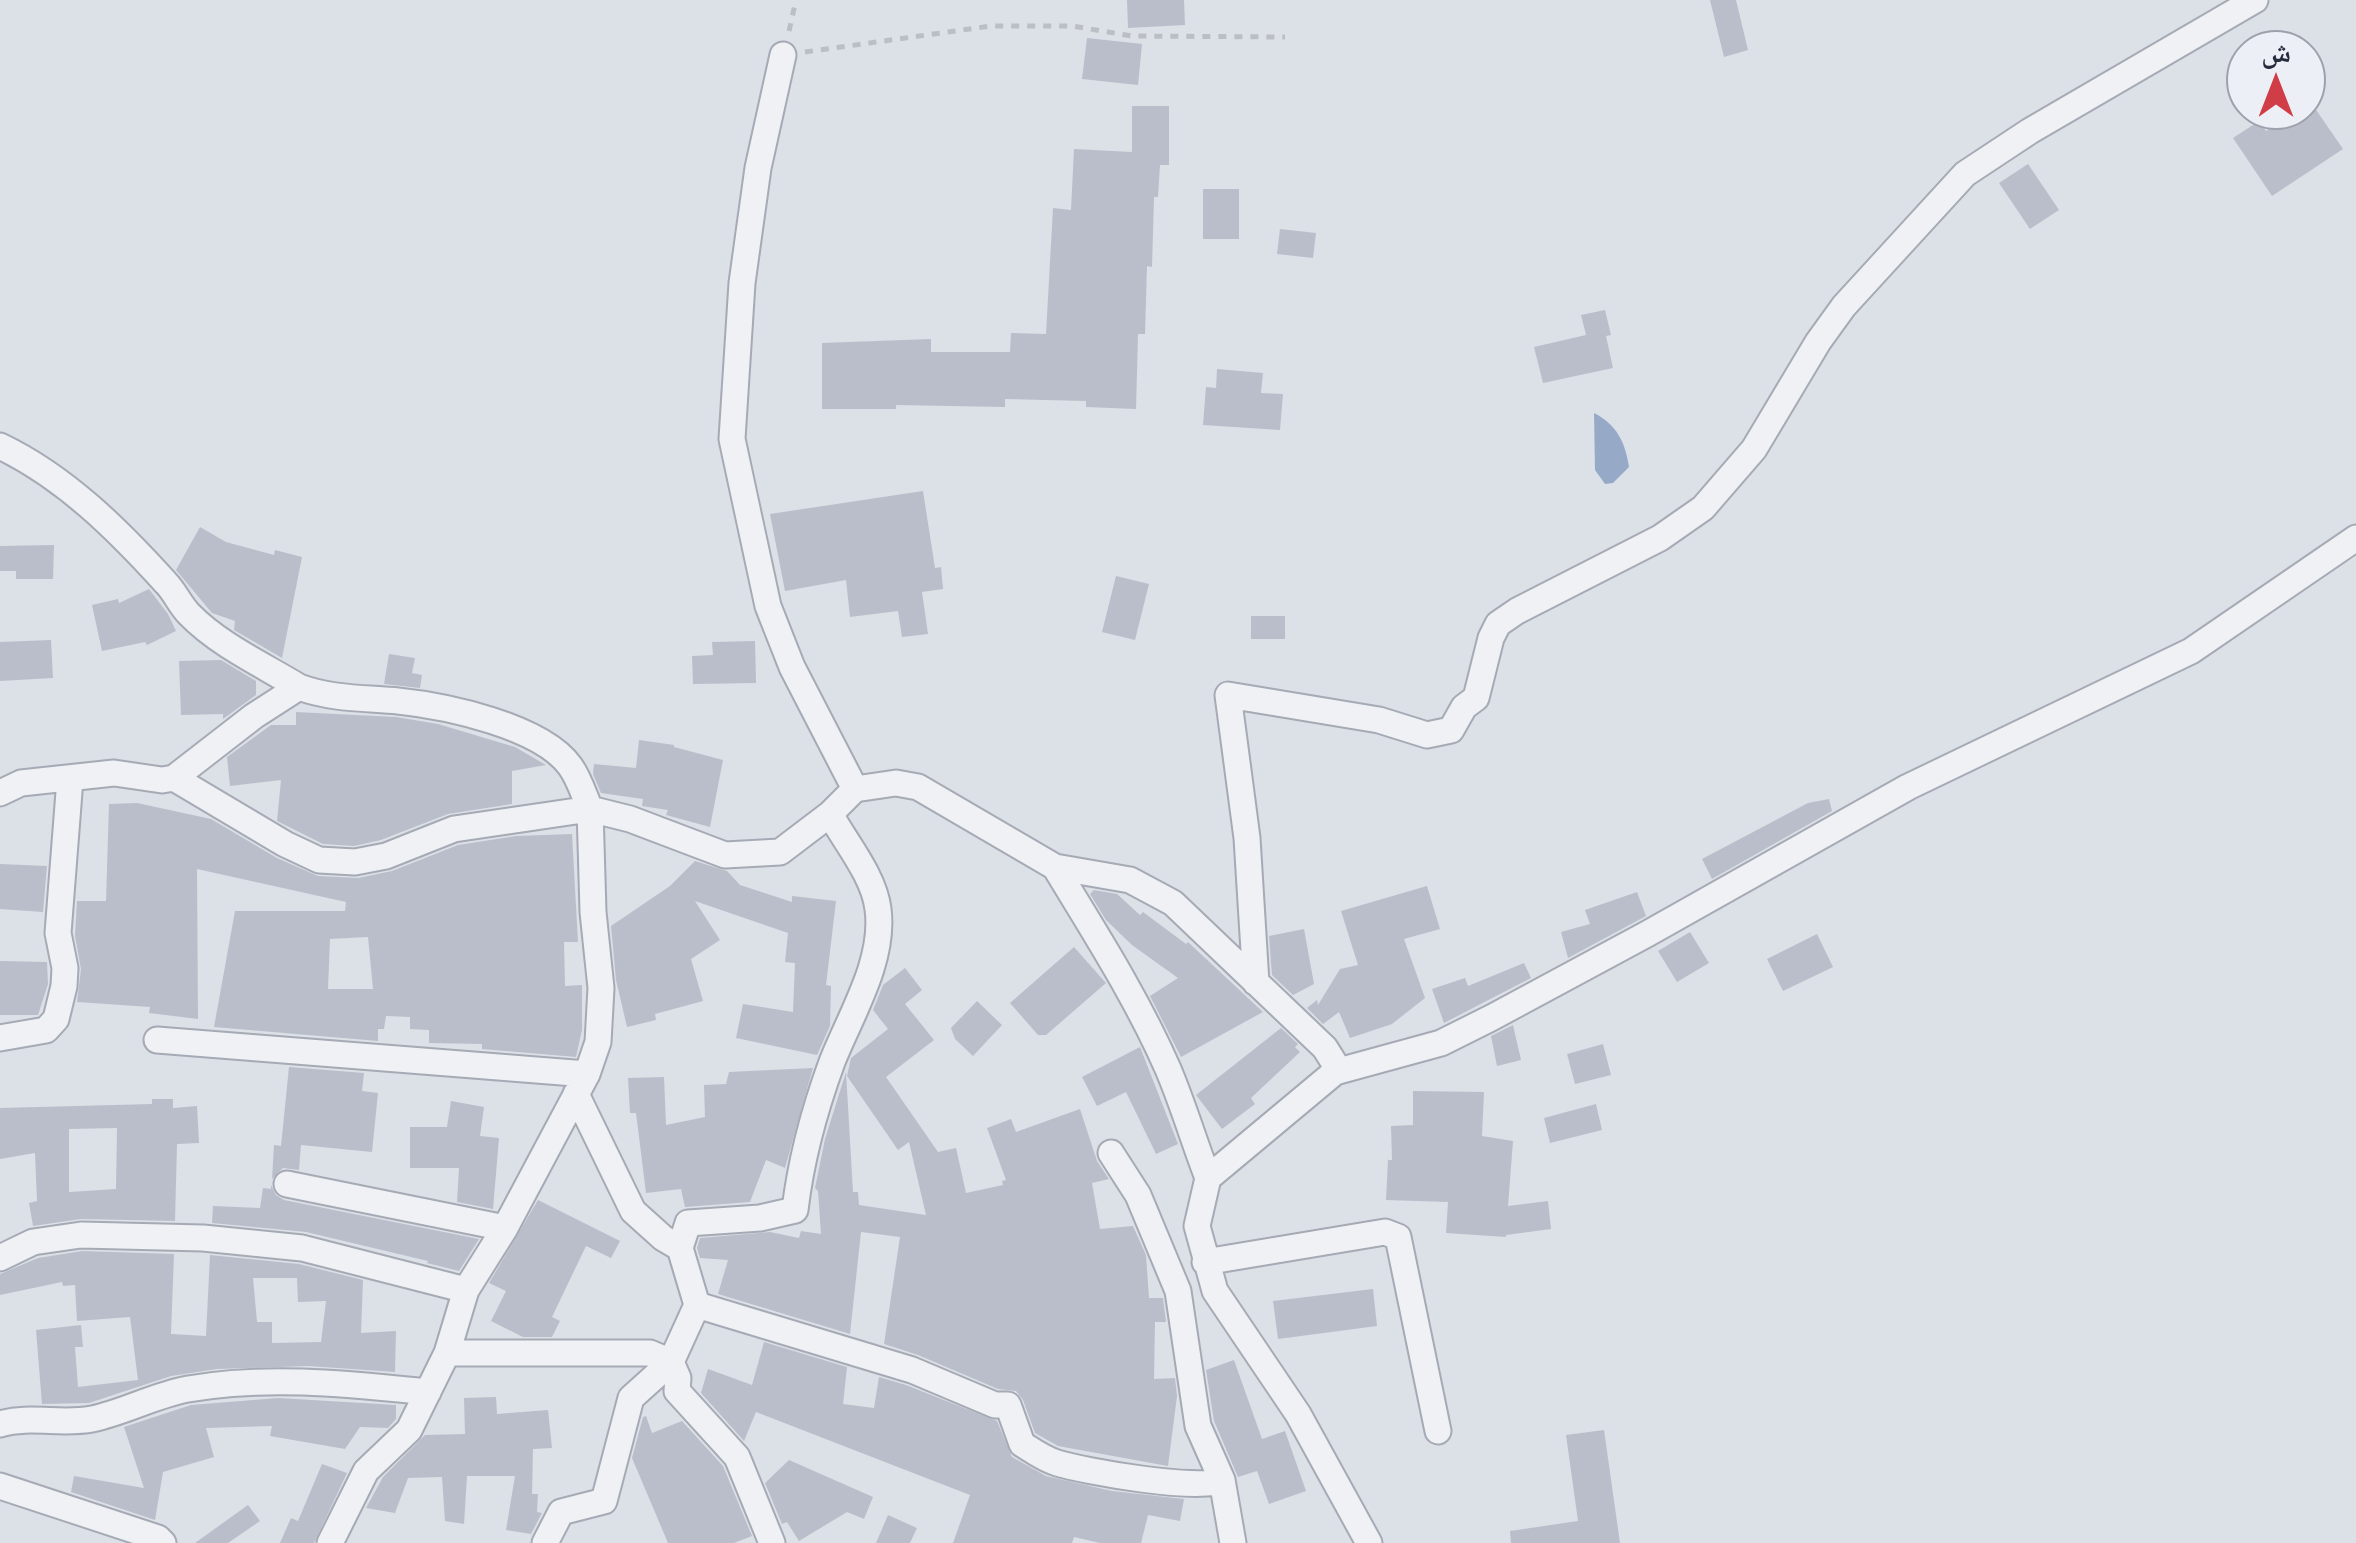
<!DOCTYPE html>
<meta charset="utf-8">
<style>
body{margin:0}
#map{position:relative;width:2356px;height:1543px;overflow:hidden;background:#dce0e7;font-family:"Titillium Web","Noto Naskh Arabic",sans-serif}
canvas{display:block}
.north{position:absolute;left:2226px;top:30px;width:100px;height:100px;box-sizing:border-box;background:#eceff5;border:2px solid #9da1ac;border-radius:50%;rotate:0deg;font-size:28px;font-weight:700;line-height:40px;text-align:center;color:#262c3e}
.north::after{content:'';display:block;margin:auto;width:35px;height:45px;background:#d03d46;clip-path:polygon(50% 0,100% 100%,50% 72%,0 100%)}
</style>
<div id="map">
<canvas width="2356" height="1543"></canvas>
<div class="north">ش</div>
</div>
<script>
const g = document.querySelector('canvas').getContext('2d');
g.lineJoin = 'round';
function fillPath(path, color) { g.fillStyle = color; g.fill(path, 'evenodd'); }
function stroke(path, color, width, dash) { g.strokeStyle = color; g.lineWidth = width; g.lineCap = dash ? 'butt' : 'round'; g.setLineDash(dash || []); g.stroke(path); }
fillPath(new Path2D(`
 M1594,413C1617,425 1625,442 1629,467L1613,483L1605,484L1595,470Z`), '#96aac8');
fillPath(new Path2D(`
 M1127,0H1184L1185,25L1128,28Z
 M1710,0H1736L1748,50L1724,57Z
 M1087,38L1142,44L1138,85L1082,79Z
 M2310,101L2343,149L2272,196L2233,138L2259,121L2266,131L2297,110H2306V104Z
 M1132,106H1169V165H1160L1158,197H1154L1152,267L1147,266L1145,334H1138L1136,409L1086,407V401L1005,399V407L896,405V409H822V343L931,339V352H1010L1011,333L1046,334L1053,208L1071,210L1074,149L1132,152Z
 M2028,164L2059,210L2030,229L1999,183Z
 M1203,189H1239V239H1203Z
 M1280,229L1316,233L1313,258L1277,254Z
 M1605,310L1611,335L1606,336L1613,368L1543,383L1534,347L1586,335L1581,315Z
 M1217,369L1263,373L1261,393L1283,394L1280,430L1203,425L1206,387L1216,388Z
 M923,491L935,568L941,567L943,589L922,592L928,634L902,637L898,611L850,617L846,580L785,591L770,514Z
 M200,527L226,542L274,555L275,550L302,557L282,658L234,630L235,621L212,613L176,570Z
 M54,545L53,579H16V571H0V546Z
 M1116,576L1149,584L1135,640L1102,632Z
 M149,589L168,614L176,631L147,645L145,642L102,651L92,605L118,599L119,603Z
 M1251,616H1285V639H1251Z
 M51,640L53,678L0,681V642Z
 M755,641L756,683L693,684L692,656L713,655L712,642Z
 M389,654L415,658L412,673L422,675L420,688L384,684Z
 M221,660L256,681V695L223,719V714L181,715L179,661Z
 M296,712L396,717L438,724L515,747L546,765L512,771V804L448,814L381,840L354,846L323,844L277,821L281,780L230,786L227,757L271,725H296Z
 M639,740L674,745V747L723,760L710,827L666,815L668,810L642,806L643,799L601,793L593,774L594,764L636,768Z
 M1829,799L1832,811L1712,879L1702,859L1808,803Z
 M137,803L211,819L277,858L318,876L358,878L392,871L458,845L516,836L572,834L578,942H564L565,986L582,985V1030L576,1057L482,1049V1044L429,1043V1030L410,1029V1017L386,1016L384,1029H378V1041L214,1027L235,911H345L346,902L197,869L198,1019L149,1013L150,1007L77,1002L81,969L75,936L77,901H106L109,804ZM368,937L373,989H328L330,939Z
 M695,861L727,871L740,885L792,902V896L836,901L826,985L831,986L830,1026L817,1055L736,1038L743,1004L793,1012L795,963L785,962L788,933L695,901L720,940L691,959L703,1001L655,1014L656,1020L627,1027L616,980L611,926L670,886Z
 M0,864L47,866L43,912L0,909Z
 M1427,886L1440,929L1404,939L1425,998L1392,1024L1350,1038L1339,1012L1323,1024L1307,1008L1317,1000L1318,1005L1340,969L1358,965L1341,911Z
 M1094,890L1117,894L1140,915L1143,912L1186,944L1188,942L1263,1012L1181,1057L1150,996L1178,978L1132,945L1106,920L1090,894Z
 M1637,892L1646,916L1568,958L1561,932L1590,924L1585,910Z
 M1304,929L1314,984L1293,995L1272,975L1269,936Z
 M1690,932L1709,963L1677,982L1658,951Z
 M1817,934L1833,967L1783,991L1767,959Z
 M1074,947L1106,983L1046,1035H1038L1010,1003Z
 M0,961L47,962L48,984L38,1015H0Z
 M1524,963L1531,978L1444,1023L1432,989L1465,978L1468,986Z
 M905,968L922,990L905,1004L934,1040L886,1077L938,1152L956,1148L966,1193L1003,1185L1002,1181L1006,1180L987,1128L1011,1119L1016,1132L1080,1109L1097,1161L1109,1179L1092,1183L1100,1229L1133,1226L1146,1255L1149,1298H1163L1166,1322H1155L1154,1379L1175,1378L1177,1396L1168,1466L1058,1446L1035,1433L1023,1400L1016,1391L998,1389L918,1355L884,1344L900,1237L861,1232L850,1334L718,1294L728,1260L700,1258L697,1248L700,1238L770,1232L799,1238L801,1231L821,1234L818,1191L815,1188L825,1139L846,1072L853,1192H858L859,1205L926,1215L909,1142L898,1150L847,1076L851,1058L888,1029L873,1010L883,985Z
 M977,1001L1002,1025L973,1056L955,1039L951,1028Z
 M1513,1025L1521,1060L1497,1066L1491,1036Z
 M1281,1028L1298,1044L1295,1047L1300,1052L1251,1098L1255,1104L1222,1129L1196,1095Z
 M1603,1044L1611,1075L1575,1084L1567,1054Z
 M1140,1047L1178,1144L1156,1154L1126,1092L1097,1106L1082,1077Z
 M289,1067L364,1073L362,1091L378,1093L372,1152L301,1145L299,1170L283,1168L272,1179L274,1145L281,1146Z
 M813,1068L785,1168L766,1160L750,1202L685,1207L681,1189L646,1193L636,1113H630L628,1078L664,1077L666,1125L705,1117L704,1085L726,1084L729,1072Z
 M1413,1091L1484,1092L1482,1136L1513,1141L1508,1206L1548,1201L1551,1229L1506,1235V1237L1446,1233L1448,1202L1386,1200L1388,1160H1392L1391,1126L1413,1125Z
 M152,1099H173V1108L197,1106L199,1143L177,1144L175,1221L81,1219L33,1226L29,1203L37,1201L35,1153L0,1159V1108L152,1104ZM117,1128L116,1189L69,1192V1129Z
 M451,1101L484,1107L480,1136L499,1138L493,1209L457,1202L459,1168H410V1127H447Z
 M1596,1104L1602,1130L1550,1143L1544,1118Z
 M271,1185L276,1195L284,1200L479,1239L459,1271L427,1263L428,1261L306,1232L212,1223L213,1206L260,1208L263,1188L271,1189Z
 M538,1200L620,1241L611,1258L586,1246L552,1317L560,1321L552,1337H523L491,1321L506,1291L489,1283Z
 M82,1251L174,1254L171,1334L206,1336L210,1255L299,1264L363,1280L361,1333L396,1331L395,1372L308,1366L217,1369L171,1376L89,1403L42,1404L36,1330L81,1325L83,1347H75L78,1387L138,1380L130,1317L77,1321L75,1285L63,1286L62,1282L0,1295V1274L38,1258ZM253,1278H297L298,1302L326,1301L321,1342L272,1343V1322H257Z
 M1373,1289L1377,1326L1278,1339L1273,1301Z
 M764,1342L847,1367L843,1404L874,1408L879,1377L906,1385L997,1421L1012,1457L1046,1476L1112,1491L1184,1499L1180,1521L1148,1515L1141,1543H1100L1074,1537L1072,1543H953L970,1495L756,1412L744,1441L701,1393L708,1369L752,1385Z
 M1234,1360L1262,1439L1285,1431L1306,1491L1269,1504L1257,1471L1238,1477L1214,1421L1206,1370Z
 M496,1397L497,1414L548,1410L552,1448L533,1449L532,1494H538L537,1512L542,1513L531,1534L506,1530L515,1476H467L464,1524L445,1521L442,1477L408,1478L395,1513L366,1508L383,1477L425,1435L465,1434L464,1398Z
 M278,1398L396,1405V1419L388,1428L360,1427L345,1449L270,1436L272,1426L206,1428L214,1457L163,1472L155,1520L71,1492L74,1476L144,1488L124,1427L191,1405Z
 M646,1416L652,1433L682,1421L723,1466L752,1536L734,1543H668L632,1458L643,1417Z
 M1604,1430L1620,1543H1511L1510,1531L1578,1521L1566,1435Z
 M789,1460L873,1497L864,1519L847,1512L799,1541L787,1522L782,1524L765,1483Z
 M322,1464L347,1473L314,1543H280L291,1518L298,1521Z
 M248,1505L260,1521L228,1543H195Z
 M888,1515L917,1528L910,1543H876Z`), '#babeca');
const street = new Path2D(`
 M783,55L758,168L742,283L732,439L768,606L792,667L855,789
 M0,446C65,477 118,530 166,583C175,592 180,605 189,614C219,645 263,665 299,687
 M174,778L285,844L319,860L355,862L386,856L454,829L590,809L593,912L601,988L598,1042L587,1074L505,1228L466,1290L447,1353L409,1430L366,1471L330,1543
 M0,793L21,783L114,773L162,780L174,778L254,716L299,687C331,699 365,698 398,701C446,706 541,726 570,766C579,778 584,795 590,809L630,819L725,855L780,852L830,814L855,789L896,783L918,787L1055,867L1130,880L1173,903L1325,1048L1335,1064V1072
 M1055,867C1095,933 1137,998 1168,1069C1183,1104 1194,1142 1208,1178
 M1256,983L1247,838L1228,695L1379,720L1427,735L1451,730L1464,707L1476,698L1491,638L1498,624L1517,611L1660,538L1703,508L1754,449L1818,342L1844,306L1965,174L2030,131L2255,0
 M0,1038L46,1030L56,1019L64,986L65,968L58,933L70,779
 M157,1040L587,1074
 M576,1094L633,1211L663,1238L680,1248
 M1111,1153L1138,1195L1178,1291L1198,1426L1222,1480
 M287,1184L505,1228
 M0,1258L33,1242L81,1235L203,1238L302,1248L466,1290
 M1205,1262L1385,1232L1398,1237L1438,1431
 M697,1305L912,1370L995,1405H1008L1022,1444C1033,1451 1044,1459 1057,1463C1083,1471 1201,1492 1222,1480L1233,1543
 M447,1353H650L671,1362L678,1378L677,1391L737,1457L772,1543
 M0,1424C30,1415 61,1425 92,1419C125,1412 155,1395 188,1389C268,1375 348,1384 428,1392
 M0,1486L158,1538L163,1543
 M545,1543L561,1512L604,1501L631,1398L671,1362L697,1305L680,1248L688,1223L760,1218L795,1210C801,1159 814,1111 832,1062C850,1016 885,961 878,909C874,876 846,843 830,814
 M1369,1543L1298,1414L1215,1291L1197,1226L1208,1178L1335,1072L1441,1043L1491,1018L1647,934L1908,787L2191,651L2356,538`);
stroke(street, '#a5aab4', 29);
stroke(new Path2D(`
 M789,31L796,0
 M805,52L991,26H1072L1132,36L1285,37`), '#bbbec5', 5, [8, 8]);
stroke(street, '#eff1f5', 25);
</script>
